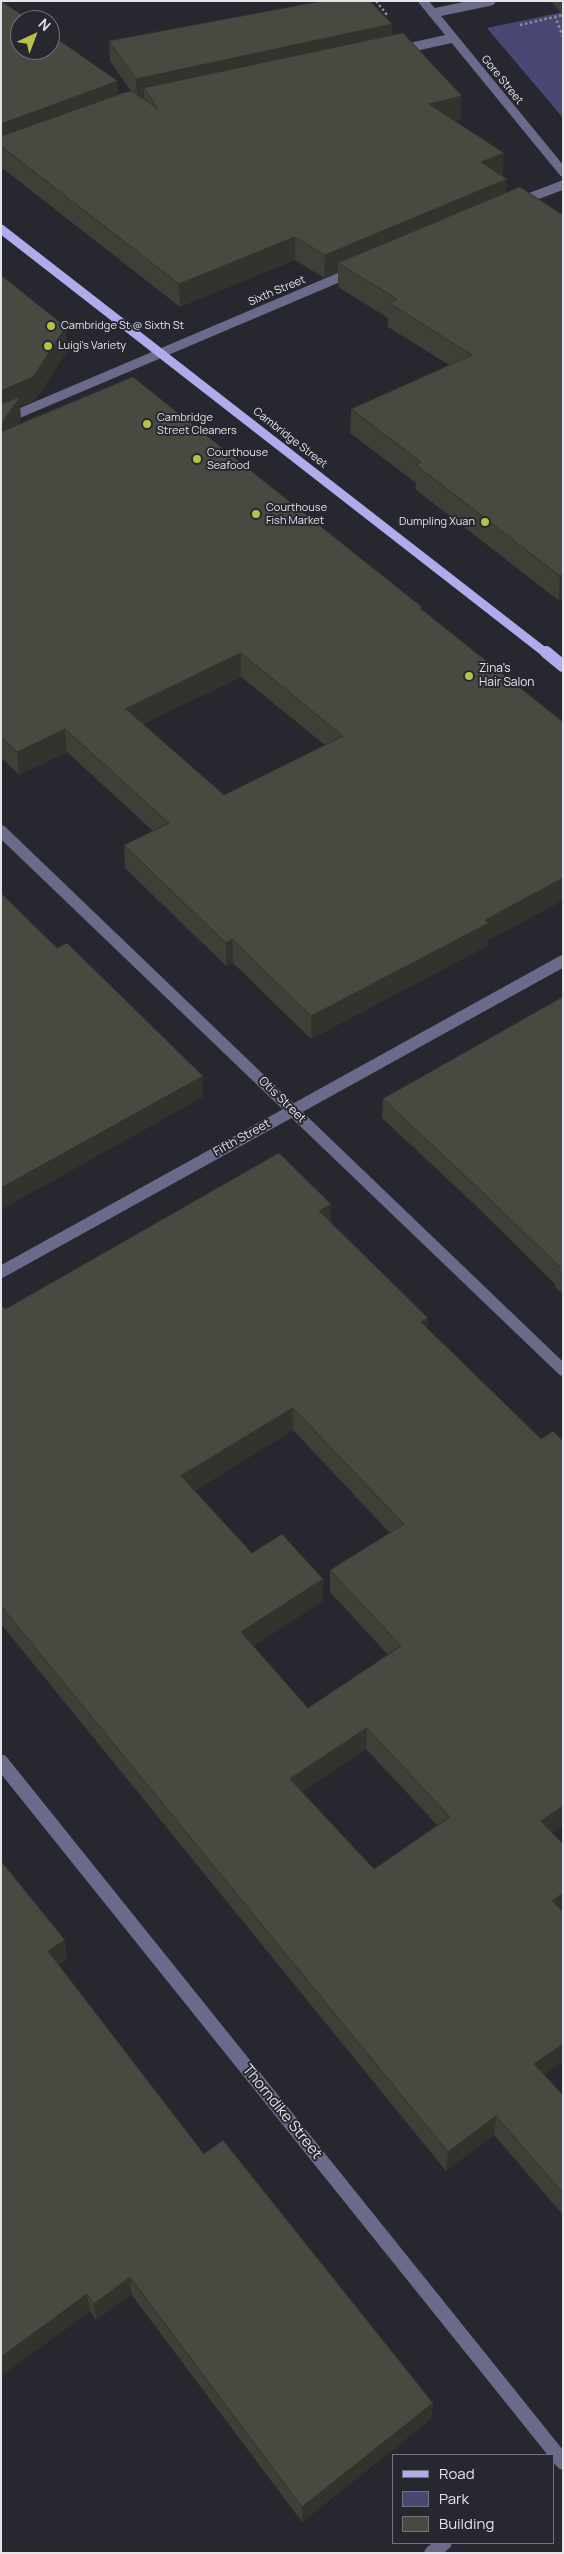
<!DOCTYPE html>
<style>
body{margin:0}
#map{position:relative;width:564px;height:2554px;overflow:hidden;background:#27272f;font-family:Manrope,sans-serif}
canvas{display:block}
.frame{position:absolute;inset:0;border:2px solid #e3e3e8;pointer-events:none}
.legend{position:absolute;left:392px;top:2454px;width:162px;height:90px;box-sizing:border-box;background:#27272f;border:1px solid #727279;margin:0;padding:6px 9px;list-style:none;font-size:15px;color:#e3e3e8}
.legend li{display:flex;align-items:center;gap:10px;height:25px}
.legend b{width:25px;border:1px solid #727279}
.north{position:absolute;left:10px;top:10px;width:50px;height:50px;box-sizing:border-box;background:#27272f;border:1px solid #727279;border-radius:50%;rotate:43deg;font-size:14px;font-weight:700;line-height:20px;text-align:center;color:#e3e3e8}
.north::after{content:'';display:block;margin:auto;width:18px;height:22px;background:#b9c046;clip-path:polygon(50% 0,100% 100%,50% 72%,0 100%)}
</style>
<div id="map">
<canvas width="564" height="2554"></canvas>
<div class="frame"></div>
<ul class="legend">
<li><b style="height:6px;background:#afacee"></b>Road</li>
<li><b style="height:14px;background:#4a4774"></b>Park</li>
<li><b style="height:14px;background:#484940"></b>Building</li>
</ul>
<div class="north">N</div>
</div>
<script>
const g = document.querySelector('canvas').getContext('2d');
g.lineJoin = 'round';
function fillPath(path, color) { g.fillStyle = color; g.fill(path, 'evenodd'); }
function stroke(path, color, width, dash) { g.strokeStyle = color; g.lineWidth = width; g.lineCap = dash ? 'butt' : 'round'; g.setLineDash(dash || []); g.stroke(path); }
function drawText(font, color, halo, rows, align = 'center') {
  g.font = font + ' Manrope,sans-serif'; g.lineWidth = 4; g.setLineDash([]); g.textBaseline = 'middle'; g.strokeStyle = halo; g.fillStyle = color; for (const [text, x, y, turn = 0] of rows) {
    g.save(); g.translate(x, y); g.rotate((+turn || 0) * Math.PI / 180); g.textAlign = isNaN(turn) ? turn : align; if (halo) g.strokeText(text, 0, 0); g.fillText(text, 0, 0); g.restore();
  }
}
fillPath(new Path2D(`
 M563,12V118L487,28Z`), '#4a4774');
stroke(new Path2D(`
 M376,1L387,15
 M555,16L563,37
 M520,25L563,15`), '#8d8d94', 2.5, [2.5, 2.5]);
stroke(new Path2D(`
 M423,1L563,172
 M433,13L491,1
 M399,50L453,38
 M518,202L563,185
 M1,421L352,272`), '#6b6a8a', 9);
stroke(new Path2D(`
 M1,831L563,1370
 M1,1272L563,961`), '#6b6a8a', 12);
stroke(new Path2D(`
 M1,1762L563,2462
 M432,2553L444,2543`), '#6b6a8a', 15);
stroke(new Path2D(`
 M1,229L547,654`), '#afacee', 9);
stroke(new Path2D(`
 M546,652L563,666`), '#afacee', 12);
fillPath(new Path2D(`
 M1,1L118,94L131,91L110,61L109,41L392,24V36L461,119L455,120L503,175L502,176L507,179L506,193L563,215V598L558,600L415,489L416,483L350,433L351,409L449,365L388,327V318L338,287V272L324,278L295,260L180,307L1,167Z
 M550,1H563V15Z
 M1,275L68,350L35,400L20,406L21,420L18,425L422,610L563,722V900L487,941V946L311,1039L233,963L226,966L125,868L124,845L153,831L67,752L19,775L1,758ZM241,677L325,745L224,795L143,724Z
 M563,997V1294L555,1287V1284L473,1203L382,1118L383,1099Z
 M331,1204V1222L428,1318L427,1328L541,1439L563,1441V1825L552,1833L563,1844V2061L544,2075L563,2095V2215L494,2135L446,2171L1,1624V1307L5,1309ZM293,1430L390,1533L330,1570V1592L388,1655L308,1708L253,1646L323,1601V1579L252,1553L194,1491ZM366,1749L437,1825L374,1869L302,1792Z
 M1,1861L67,1959L59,1965L204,2154L433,2403L431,2419L302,2522L131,2294L96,2320L90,2311L1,2376Z`), '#3e3f37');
fillPath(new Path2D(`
 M392,24L391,45L144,88V98L137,99L136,79Z
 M118,81L119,103L1,146V124Z
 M462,96L461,119L428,126L429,104Z
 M504,153L503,175L480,185L481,162Z
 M507,179L506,202L338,263V272L324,278L325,255Z
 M295,237V260L180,307L179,284Z
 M66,327L68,350L35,400L20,406L21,420L1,450V391Z
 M563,575V598L558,600L560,576Z
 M241,653V677L127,732L126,709Z
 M65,729L67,752L19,775L17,752Z
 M563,878V900L487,941V946L311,1039V1016Z
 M232,939L233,963L226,966V943Z
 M203,1076V1097L1,1210V1188Z
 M331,1204V1227L319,1211Z
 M428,1318L427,1340L421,1322Z
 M293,1408V1430L182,1499L181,1476Z
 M323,1579V1601L241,1654V1632Z
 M367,1728L366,1749L290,1800V1779Z
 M563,1806V1825L538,1842L541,1821Z
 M563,1893V1911L550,1921L552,1901Z
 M65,1940L67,1959L50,1970L48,1951Z
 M563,2044V2061L532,2084L534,2064Z
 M496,2116L494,2135L446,2171L448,2152Z
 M130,2277L131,2294L96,2320L94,2304Z
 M87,2294L90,2311L1,2376V2357Z
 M433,2403L431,2419L302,2522V2507Z`), '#32332d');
const building = new Path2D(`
 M1,1L30,20H20V50H50V34L118,81L1,124Z
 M322,1H370L392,24L136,79L109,41Z
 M403,33L462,96L429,104L504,153L481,162L507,179L325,255L295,237L179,284L1,146V136L123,93L132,91L158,109L144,88Z
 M520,187L563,215V575L560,576L416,465L421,462L351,409L472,355L389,303L397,299L338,263Z
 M1,275L66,327L33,377L1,391Z
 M133,377L422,607L420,608L563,722V878L485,920L489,923L311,1016L232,939L226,943L124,845L169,823L65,729L17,752L1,737V432ZM241,653L343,736L224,795L126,709Z
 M20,397L1,424V404Z
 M1,893L57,948L67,943L203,1076L1,1188Z
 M563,997V1274L557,1268L560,1267L474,1184L383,1099Z
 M279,1153L331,1204L319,1211L428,1318L421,1322L541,1439L553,1431L563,1441V1806L541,1821L563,1844V1893L552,1901L563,1912V2044L534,2064L563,2095V2193L496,2116L448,2152L1,1606V1307L2,1306L5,1309ZM293,1408L404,1524L330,1570L401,1646L308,1708L241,1632L323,1579L282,1534L252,1553L181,1476ZM367,1728L450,1817L374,1869L290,1779Z
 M1,1861L65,1940L48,1951L204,2154L223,2140L433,2403L302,2507L130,2277L94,2304L87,2294L1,2357V2140L3,2138L1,2136Z`);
fillPath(building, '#484940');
stroke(building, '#32332d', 1);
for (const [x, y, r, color] of [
 [51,326,5,"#b9c046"],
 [48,346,5,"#b9c046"],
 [147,424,5,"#b9c046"],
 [197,459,5,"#b9c046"],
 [256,514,5,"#b9c046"],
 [485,522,5,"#b9c046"],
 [469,676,5,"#b9c046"]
]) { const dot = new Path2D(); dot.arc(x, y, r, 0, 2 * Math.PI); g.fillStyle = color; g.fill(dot); stroke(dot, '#27272f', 2); }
drawText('11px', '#e3e3e8', '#27272f', [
 ["Gore Street",502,80,51],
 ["Sixth Street",277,291,-23],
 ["Cambridge Street",290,438,38]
]);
drawText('11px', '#e3e3e8', '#27272f', [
 ["Cambridge St @ Sixth St",61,326],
 ["Luigi's Variety",58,346],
 ["Cambridge",157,418],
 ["Street Cleaners",157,431],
 ["Courthouse",207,453],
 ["Seafood",207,466],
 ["Courthouse",266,508],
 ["Fish Market",266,521],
 ["Dumpling Xuan",475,522,"right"]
], 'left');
drawText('12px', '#e3e3e8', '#27272f', [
 ["Zina's",479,669],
 ["Hair Salon",479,683]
], 'left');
drawText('12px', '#e3e3e8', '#27272f', [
 ["Otis Street",282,1100,44],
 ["Fifth Street",242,1138,-29]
]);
drawText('15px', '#e3e3e8', '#27272f', [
 ["Thorndike Street",282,2112,51]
]);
</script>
